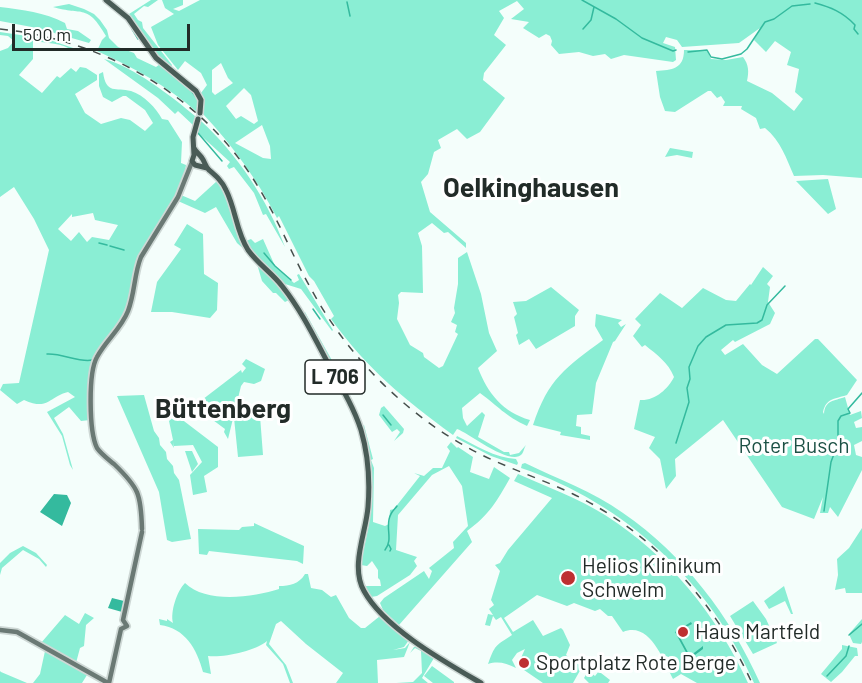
<!DOCTYPE html>
<meta charset="utf-8">
<style>
body{margin:0}
#map{position:relative;width:862px;height:683px;overflow:hidden;background:#f4fefb;font-family:Barlow,sans-serif}
canvas{display:block}
.scale{position:absolute;left:12px;top:24px;width:178px;height:27px;box-sizing:border-box;border:3px solid #222b28;border-top:0;padding-left:8px;font-size:18px;line-height:21px;white-space:nowrap;color:#222b28;-webkit-text-stroke:4px #fff;paint-order:stroke}
</style>
<div id="map">
<canvas width="862" height="683"></canvas>
<div class="scale">500 m</div>
</div>
<script>
const g = document.querySelector('canvas').getContext('2d');
g.lineJoin = 'round';
function fillPath(path, color) { g.fillStyle = color; g.fill(path, 'evenodd'); }
function stroke(path, color, width, dash) { g.strokeStyle = color; g.lineWidth = width; g.lineCap = dash ? 'butt' : 'round'; g.setLineDash(dash || []); g.stroke(path); }
function drawText(font, color, halo, rows, align = 'center') {
  g.font = font + ' Barlow,sans-serif'; g.lineWidth = 6; g.setLineDash([]); g.textBaseline = 'middle'; g.strokeStyle = halo; g.fillStyle = color; for (const [text, x, y, turn = 0] of rows) {
    g.save(); g.translate(x, y); g.rotate((+turn || 0) * Math.PI / 180); g.textAlign = isNaN(turn) ? turn : align; if (halo) g.strokeText(text, 0, 0); g.fillText(text, 0, 0); g.restore();
  }
}
fillPath(new Path2D(`
 M151,0H158L148,7L144,6L134,14L138,20L142,22L143,28L172,65L171,68L150,48L129,14Z
 M162,0H183V5L173,9L179,11L200,0H862V178L823,175L794,176C786,158 781,141 765,128L760,129L756,118L741,109L742,106H723L725,102L721,96L717,98L711,91H708L675,112L665,111L660,97L656,71C672,70 684,69 684,50H707L711,59L726,60L743,57C749,65 749,72 747,81L772,93L794,111L803,99L795,92L799,69L787,65L791,52L775,41L766,52L754,40L760,28L739,43L682,47L677,40L666,37L663,43L675,47L676,60L673,62L624,55L611,59L605,54L593,56L579,52L559,54L551,45L552,41L550,36L546,34L539,38L523,28L529,22L511,19L524,9L517,1L499,11L504,18L494,35L506,45L484,73L483,80L505,98L480,132L467,139L457,129L438,140L441,148L434,152L428,174L421,182L430,212L466,243V248L448,232L444,233L432,223L418,233L422,246L423,293L401,292L398,295L399,303L397,319L410,345L423,353L424,357L439,368L443,366L458,334L455,332L457,325L451,322L455,313L454,308L458,284V258L467,252L481,294L489,333L497,351L478,368C488,394 503,412 530,420L527,426C505,416 498,406 480,393L462,408L463,418L467,426L482,412L485,415L478,437L504,452H509L510,455L519,453L526,445C524,448 524,451 522,454C511,467 469,433 457,429L453,435C403,398 368,370 331,319L334,316L314,281L309,276L279,216L277,218C257,179 233,146 203,114L204,106L201,93L207,85L201,73L185,61L178,70L158,45L151,27L174,14L165,8ZM221,63L228,78L233,83L215,95L212,92V70ZM244,88L251,95L258,121L254,124L241,116L236,119L226,106ZM262,125L270,146L271,159L263,158L235,143Z
 M69,4L84,9L94,14L100,20L107,30L109,38L118,47L134,53L137,58L156,67L160,64L193,91L198,97L197,112C167,86 133,67 97,51L102,40L106,36C87,3 83,16 53,7Z
 M0,7C23,10 44,12 65,23L67,29L78,31L91,40L89,43L37,28L0,21Z
 M0,32L47,39L76,49L73,51C63,43 46,43 33,41V59L19,75L42,93L57,76L60,78L71,68L76,72L80,67L86,68L97,75V80L75,94L85,113L101,124L121,118L130,120L145,131L153,123L145,110L126,96H123L112,102L103,97L99,86V74L103,72C106,95 116,87 131,91C144,95 156,108 162,119L168,120L182,142L181,163L186,165L185,173L176,197L142,252L125,314L95,357L90,420L81,421L69,407L54,418L63,434L73,470L70,465L62,436L47,412L75,397L68,392C48,397 49,411 24,400L17,404L0,390L3,384L19,383L49,250L34,219L14,187L0,197V51L8,48L14,41L8,36L0,35ZM93,213L95,220L118,225L109,240L92,237L87,242L79,232L71,241L58,229L72,214V217Z
 M104,59C131,65 174,98 195,116L193,125L178,111L175,114L158,98Z
 M201,121C237,154 268,200 285,247L266,214L263,215L254,193L234,167L229,169L227,166L230,162L197,132Z
 M670,148L693,152L692,158L677,155L665,157Z
 M828,179L836,209L828,214L796,181Z
 M217,181C232,202 233,229 246,251L237,243L216,207L205,213L178,201L181,195L195,201Z
 M187,224L203,234L204,274L218,283L217,310L210,318L172,312H151L157,282L181,249L174,245Z
 M251,239L255,243L263,239L275,266L294,283L299,280L297,275L299,274L333,330L332,331L301,289L285,284L256,256L246,241Z
 M257,264L275,281L289,300L285,302L276,293H273L262,281Z
 M763,267L773,276L767,284L770,287L768,302L775,313L770,324L735,342L733,340L721,350L725,355L743,344L762,365L777,374L815,339H818L857,380L847,395C835,399 826,398 823,412L824,414C825,400 834,401 845,397L850,415L861,411L862,418L854,422L856,428L862,427V441L854,445L856,455L862,457V470L838,517L830,507L828,513H820L823,497L814,519L782,507L723,420L675,459L676,476L666,489L660,459L649,448L655,437L634,429L640,400C655,401 668,389 674,377C668,362 657,355 645,345L642,347L633,336L641,325L635,319L660,293L682,308L703,288L726,300L736,301L750,284L751,285Z
 M551,287L579,310L575,316V326L536,349L529,339L519,345L516,335L518,333L514,317L517,314L513,302L526,301Z
 M305,312L339,373L343,379H346L345,382L341,381L303,314Z
 M596,314L622,320L618,323L621,327L626,324L615,341L613,342L596,383L592,414L577,415L576,426L581,427V434L590,436V440L560,435L561,432L533,425C548,379 566,367 603,340L595,326Z
 M246,359L265,369L261,381L254,384L244,382L241,386L228,439L224,432L225,429L194,406L241,370L242,373L246,368L242,364Z
 M144,395L154,431L159,438L160,445L166,452L167,459L173,466L174,473L179,480L191,539L172,542L167,540L159,492L117,396Z
 M384,406L404,429L403,433L394,441L400,432L397,429L392,432L379,415L381,408Z
 M176,415L218,447V467L204,476L207,492L193,495L190,475L202,462L193,445L174,446L173,442L174,448L170,442L173,440L169,421Z
 M260,416L263,455L238,457L234,418Z
 M364,425L373,459L371,460L374,468L373,522L385,526L389,524L390,510L394,509L420,476L414,473L424,476L433,468H442L450,451L447,447L451,442L457,448L458,447L473,457L470,472L489,479L494,467L510,478C497,501 489,515 467,531L472,542L399,625L383,610L380,603L384,598L424,571L429,579L432,571L429,568L454,548L453,542L468,526L462,486L449,466L432,475L398,515L396,550L417,557L414,561L417,566L410,575L377,596L371,597L365,586H381L380,580L378,578V570L372,561L367,566L361,565C364,544 370,525 371,505C372,479 366,452 362,426Z
 M457,436C475,445 495,458 516,459L518,463L517,465L491,456L456,438Z
 M185,451H192L198,464L192,472Z
 M525,463C557,479 593,491 623,513C684,555 730,616 760,683H754C711,583 624,502 521,468L522,464Z
 M518,474C547,487 578,498 605,515C668,555 717,615 748,683H697L681,674L673,679C663,660 650,621 623,632L612,616H608L600,609L595,611L574,603L567,606L537,595L504,618L513,632L533,620L543,636L561,628L563,630L570,645L566,655L582,667L573,683H543L524,670L520,660L525,649L517,653L512,660L516,668C506,663 498,661 488,664C495,645 495,646 512,635L501,617L496,620L493,616L490,626L485,625L488,614L493,615L489,609L494,605L491,600L500,571L495,565L500,563L508,550L552,498L514,481Z
 M254,523L304,546L303,564L297,561L209,551L207,555L199,554L198,529L239,530L242,527L254,526Z
 M862,528V593H846L845,588L835,590L838,575L837,559L849,548Z
 M23,546L36,553L47,565L46,567L39,559L23,550L2,568L0,575V563L10,553Z
 M305,574H308L311,588L322,590L331,597L336,595L349,618L361,628H365L380,616L409,640L404,647L393,650L405,648L410,642L404,657L377,660L378,683H336L343,673L306,644L281,621L276,624L269,644L286,665L293,683H290L283,664L266,645L267,641C255,651 223,658 208,656L211,674L203,672C197,649 185,628 160,625L159,619L167,621V619L173,623C170,612 177,591 185,583C206,604 254,597 279,589V586C290,586 299,584 305,574Z
 M784,586L793,614H791L785,601L769,609L764,601Z
 M753,601L766,619L777,643L753,654L730,616Z
 M85,613L94,618L86,625L84,646L80,648L76,663L41,643L65,615L79,624Z
 M862,619V642L861,644L853,643L849,634Z
 M842,645L857,648L858,656H855L842,672L831,682L821,674L842,649Z
 M414,647H418L434,658L422,678L428,683H396L413,682L422,673L421,651L415,648L410,653Z
 M45,651L87,675L82,683H33L40,674Z
 M592,656L600,667L601,673L610,680L608,683H589L584,678L588,671L595,676L599,671L587,662Z
 M432,666L454,682V683H433L424,676Z
 M0,671L1,672L27,683H0Z`), '#8aeed4');
fillPath(new Path2D(`
 M54,494L67,495L71,503L62,526L40,512Z
 M112,598L124,601L122,612L108,608Z
 M691,622L692,624L677,632L690,656L703,646V649L691,658L688,656L675,632Z`), '#34ba9e');
stroke(new Path2D(`
 M582,0L616,19L642,38L673,51L676,50
 M347,2L350,16
 M815,3C830,7 843,12 855,25L854,29L858,34
 M132,29L138,39
 M583,29L591,20L594,7
 M688,52L707,50L711,57L722,59L741,54L747,49L765,22L774,19L792,6L810,4
 M158,63L172,75
 M190,89L196,97
 M198,133L222,161
 M99,243L107,245
 M110,246L124,250
 M264,253L275,266L291,280
 M313,309L320,319
 M47,354C62,353 80,363 92,360
 M383,415L391,425
 M676,443L689,402L687,388L690,379L689,367L698,346L706,337L726,325L757,323L762,320L767,305L785,286
 M824,511L831,462L838,443V421L841,416L850,413L848,409L862,393
 M389,545L391,549L390,551
 M385,550C394,539 384,526 391,514C392,511 395,509 397,506
 M849,635L862,624
 M827,676L846,656L849,646`), '#34ba9e', 1.5);
const secondary = new Path2D(`
 M142,529C141,494 139,488 114,464C108,459 101,454 97,448C89,432 88,373 97,357C106,340 121,329 128,311C135,293 134,274 141,257L178,197L192,162
 M0,630L17,632L108,683
 M109,683L121,629L127,626L123,620L142,532`);
const primary = new Path2D(`
 M106,0L128,18L156,58L196,91L201,100L200,113
 M198,119L193,137L194,155L192,161L195,165L207,168
 M194,148C196,152 200,155 202,158C205,162 205,166 209,170C216,176 222,181 226,190C236,210 236,231 248,250C258,264 272,273 282,286C302,311 316,341 331,369C342,388 354,408 361,430C368,454 370,482 368,507C366,533 350,566 364,591C384,628 445,662 481,683`);
stroke(secondary, '#ced8d5', 8);
stroke(primary, '#ced8d5', 8);
stroke(secondary, '#6a7974', 4.5);
stroke(primary, '#495b56', 5);
stroke(new Path2D(`
 M0,29C105,40 206,97 260,190C279,221 292,255 310,287C332,328 362,366 397,397C426,423 460,446 497,462C522,473 548,482 573,494C654,533 715,602 752,683`), '#464f4c', 1.5, [8, 8]);
for (const [x, y, r, color] of [
 [568,578,8,"#be2f31"],
 [683,632,6,"#be2f31"],
 [524,663,6,"#be2f31"]
]) { const dot = new Path2D(); dot.arc(x, y, r, 0, 2 * Math.PI); g.fillStyle = color; g.fill(dot); stroke(dot, '#fff', 2); }
for (const [x, y, w] of [
 [335,377,60]
]) { const box = new Path2D(); box.roundRect(x - w / 2, y - 17, w, 34, 4.5); g.fillStyle = '#fff'; g.fill(box); stroke(box, '#222b28', 1.5); }
drawText('bold 20px', '#222b28', null, [
 ["L 706",335,377]
]);
drawText('21px', '#1c5145', '#fff', [
 ["Roter Busch",794,446]
]);
drawText('21px', '#222b28', '#fff', [
 ["Helios Klinikum",582,566],
 ["Schwelm",582,590],
 ["Haus Martfeld",695,632],
 ["Sportplatz Rote Berge",536,663]
], 'left');
drawText('bold 27px', '#222b28', '#fff', [
 ["Oelkinghausen",531,188],
 ["Büttenberg",223,409]
]);
</script>
